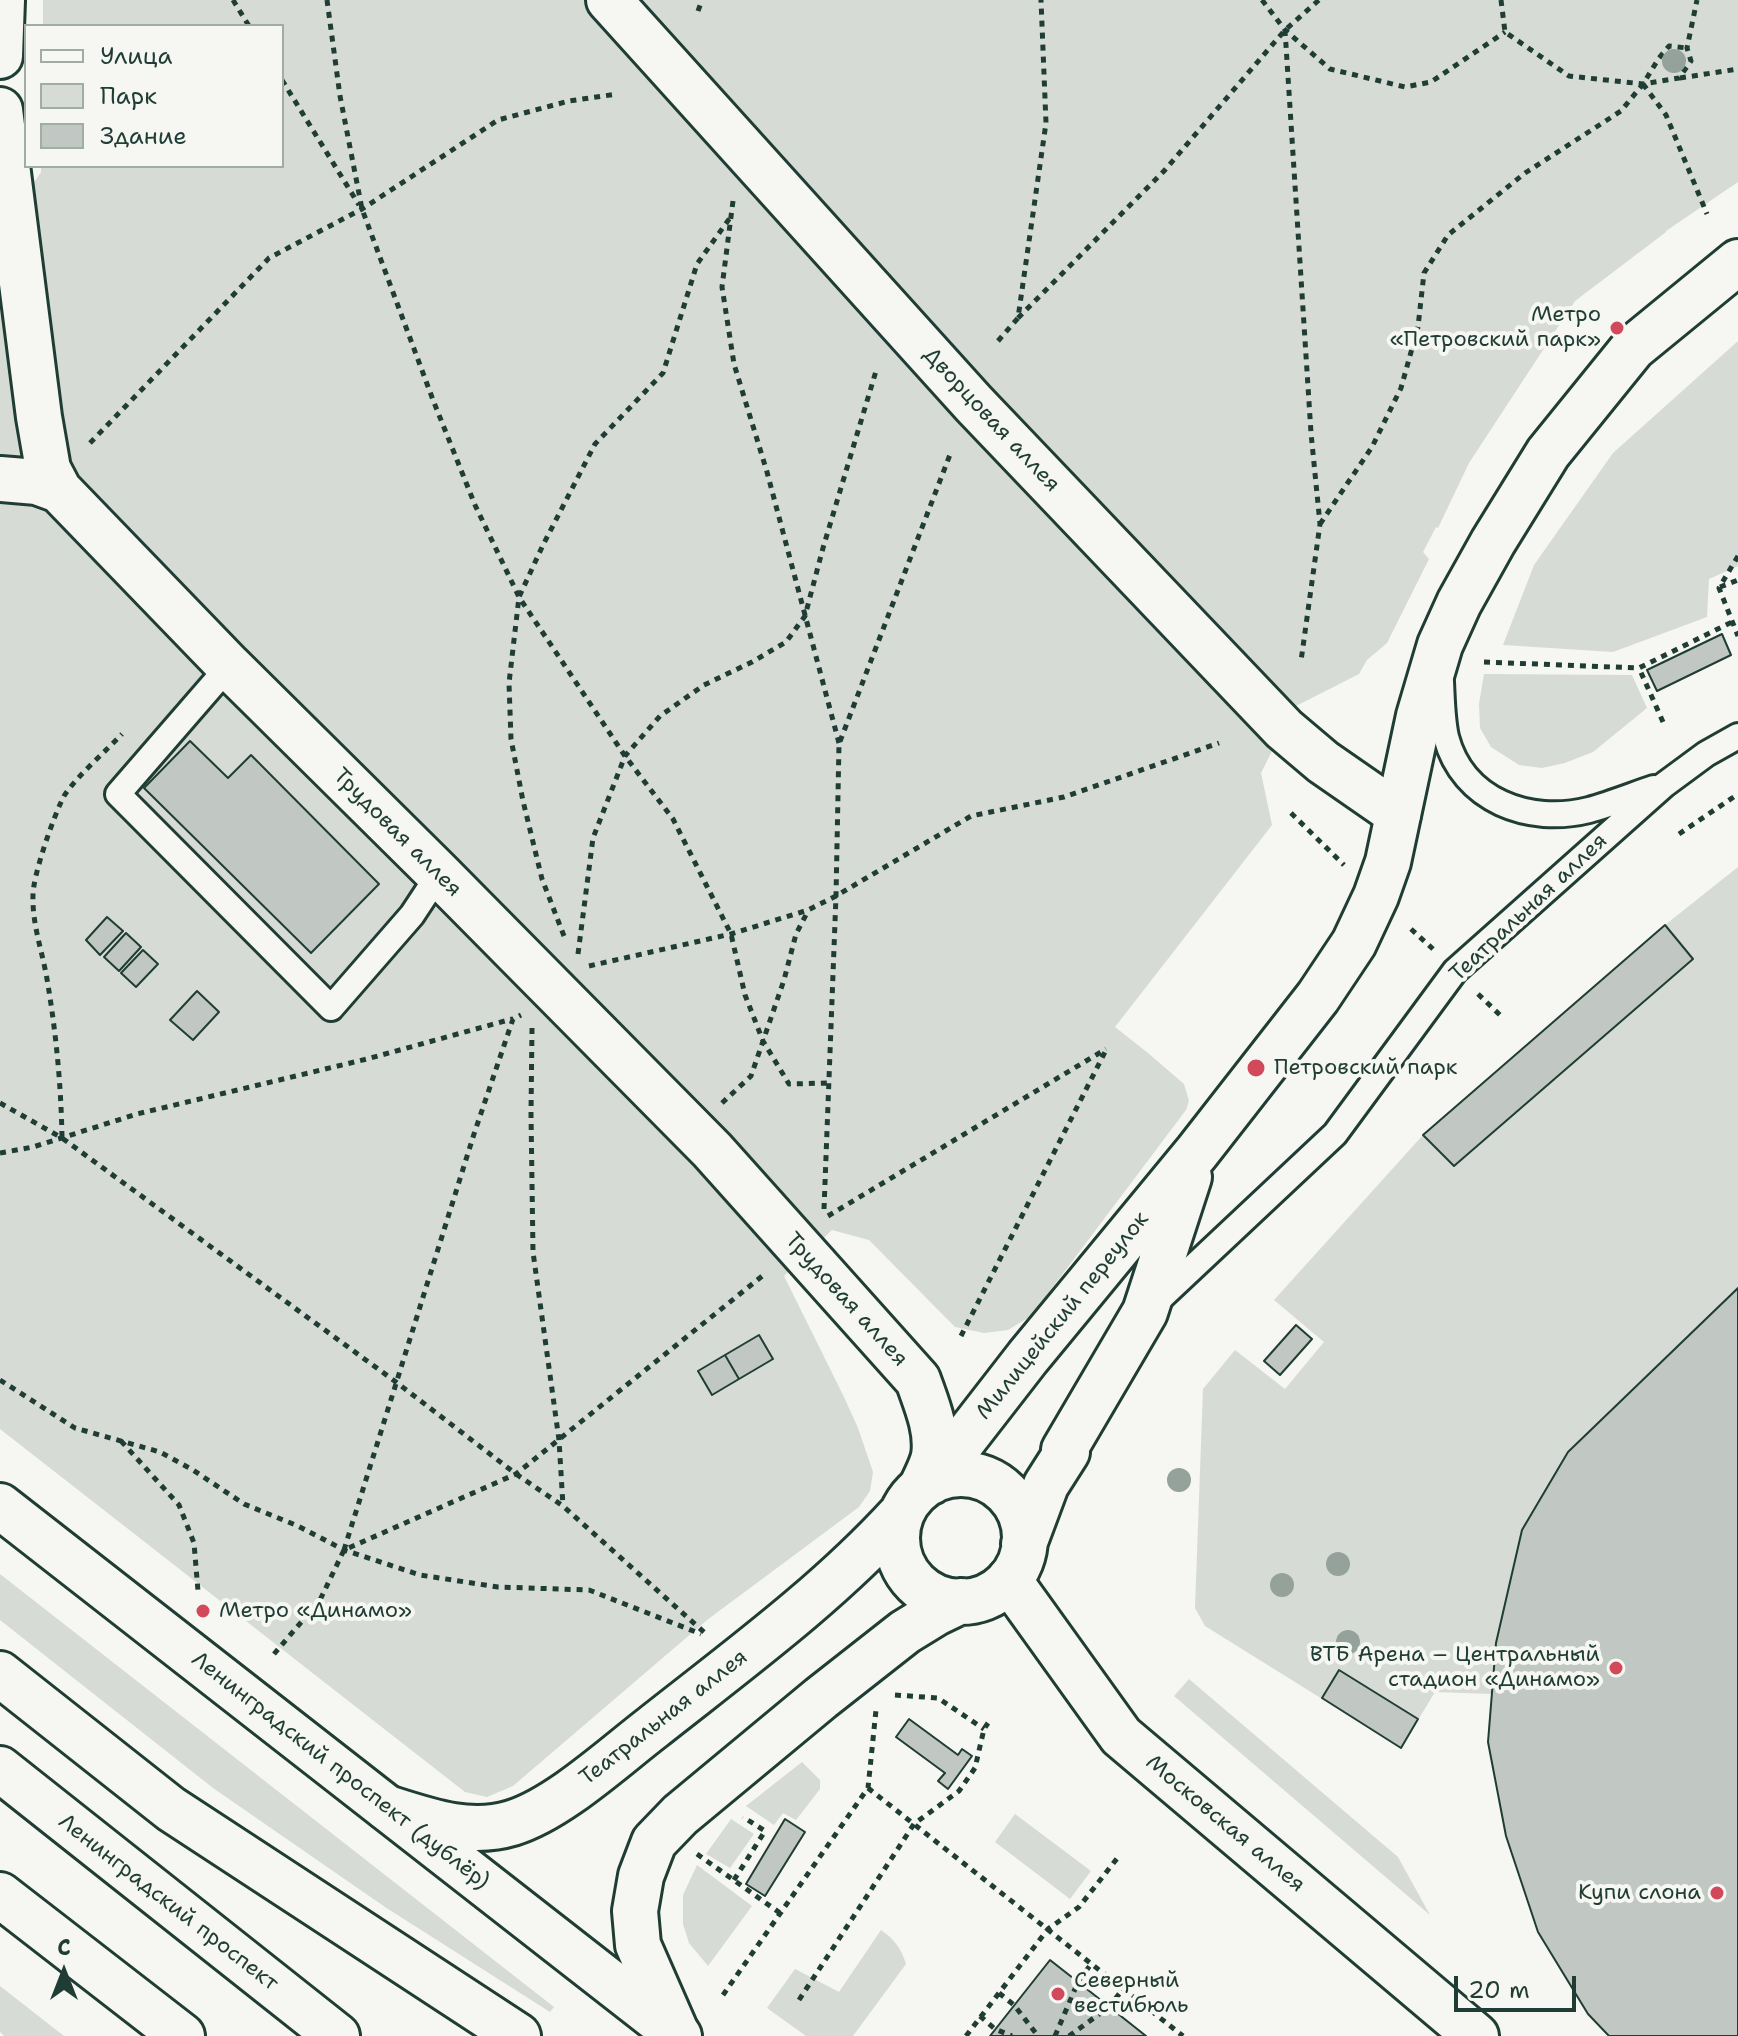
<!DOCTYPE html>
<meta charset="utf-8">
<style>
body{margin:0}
#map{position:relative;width:1738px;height:2036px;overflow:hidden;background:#f6f6f2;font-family:"Shantell Sans",sans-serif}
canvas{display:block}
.legend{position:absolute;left:24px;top:24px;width:260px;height:144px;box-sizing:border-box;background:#f6f6f2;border:2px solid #a0aca6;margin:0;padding:10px 14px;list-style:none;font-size:24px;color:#1f3d34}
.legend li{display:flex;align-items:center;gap:16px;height:40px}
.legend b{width:40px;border:2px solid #a0aca6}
.north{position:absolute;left:24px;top:1932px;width:80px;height:80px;-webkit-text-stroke:6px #f6f6f2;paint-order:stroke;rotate:0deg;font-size:22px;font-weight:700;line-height:32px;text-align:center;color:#1f3d34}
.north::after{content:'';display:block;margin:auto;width:28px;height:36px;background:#1f3d34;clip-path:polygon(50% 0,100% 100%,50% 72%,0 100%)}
.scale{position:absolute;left:1454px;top:1976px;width:122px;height:36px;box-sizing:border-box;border:4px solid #1f3d34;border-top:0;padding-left:10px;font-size:24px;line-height:28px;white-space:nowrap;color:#1f3d34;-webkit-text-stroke:6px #f6f6f2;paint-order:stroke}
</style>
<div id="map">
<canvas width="1738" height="2036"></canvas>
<ul class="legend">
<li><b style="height:10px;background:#f6f6f2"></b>Улица</li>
<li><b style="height:22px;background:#d6dbd6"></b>Парк</li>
<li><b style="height:22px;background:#c1c8c3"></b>Здание</li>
</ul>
<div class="north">С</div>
<div class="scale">20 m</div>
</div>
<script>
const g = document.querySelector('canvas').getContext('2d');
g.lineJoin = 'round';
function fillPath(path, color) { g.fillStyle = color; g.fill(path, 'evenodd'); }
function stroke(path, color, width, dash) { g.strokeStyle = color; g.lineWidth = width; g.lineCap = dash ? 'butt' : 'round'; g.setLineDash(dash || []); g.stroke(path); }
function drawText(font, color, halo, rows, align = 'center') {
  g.font = font + ' "Shantell Sans",sans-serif'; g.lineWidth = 8; g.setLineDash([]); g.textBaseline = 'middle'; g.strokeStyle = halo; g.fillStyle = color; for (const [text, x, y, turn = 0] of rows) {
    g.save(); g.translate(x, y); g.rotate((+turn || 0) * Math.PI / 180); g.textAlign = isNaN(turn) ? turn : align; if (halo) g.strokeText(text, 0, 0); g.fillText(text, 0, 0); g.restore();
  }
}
fillPath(new Path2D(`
 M43,0H1738V182L1666,231V232L1575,301L1469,463L1438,528L1436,527L1423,552L1429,559L1387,643L1367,660L1359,674L1294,707L1261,773L1272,825L1115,1027L1148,1053L1184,1084L1189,1101L1186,1110L1031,1316L1008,1330L984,1333L955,1327L869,1240L832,1230L784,1276L844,1397L858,1428L873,1472L870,1491L859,1507L707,1620L513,1786L487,1797L465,1792L0,1429V231L41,172V166H282V26H43Z
 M1738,341V566L1709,579L1707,617L1613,652L1503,645L1534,565L1613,453Z
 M1484,674L1632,675L1647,708L1593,752L1565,763L1542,768L1519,765L1491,747L1480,728L1479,704Z
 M1738,867V2036H1609L1588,2014L1538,1932L1506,1836L1492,1694L1435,1692L1401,1748L1205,1626L1195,1608L1203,1389L1235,1350L1285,1389L1324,1342L1274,1300L1423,1135L1665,925Z
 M0,1574L554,2007L550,2012L385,1907L213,1788L0,1620Z
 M1189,1679L1398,1857L1430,1915L1174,1696Z
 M802,1762L820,1780V1789L796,1820L783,1813L774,1825L746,1806Z
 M1015,1814L1091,1871L1070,1899L995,1842Z
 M731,1819L754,1834L730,1868L706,1854Z
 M697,1865L752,1906L708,1966L689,1943L683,1924V1895Z
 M881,1930C894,1939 901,1948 906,1964L853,2036H806L767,2008L795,1969L839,1992Z
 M0,1986L64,2036H4L0,2032Z`), '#d6dbd6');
const building = new Path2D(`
 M1722,634L1731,655L1657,691L1647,670Z
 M190,741L228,778L251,755L379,884L311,953L144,788Z
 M107,917L123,931L100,955L86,940Z
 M1665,925L1693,959L1454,1166L1423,1135Z
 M126,933L141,947L119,971L104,957Z
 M143,950L158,964L136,987L121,973Z
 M197,991L219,1012L193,1040L170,1020Z
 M1738,1288V2036H1609L1588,2014L1538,1932L1506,1836L1488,1742L1496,1643L1522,1530L1568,1452Z
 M1296,1325L1312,1339L1280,1375L1264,1361Z
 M759,1335L773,1359L739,1379L725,1355Z
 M725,1355L739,1379L712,1395L698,1371Z
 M1339,1670L1418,1719L1401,1748L1322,1698Z
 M909,1719L958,1755L962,1749L972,1756L948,1789L938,1781L945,1773L896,1737Z
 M785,1819L805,1832L765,1896L746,1884Z
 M1050,1960L1078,1982L1146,2036H990Z`);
fillPath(building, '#c1c8c3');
stroke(building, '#1f3d34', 2);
const service = new Path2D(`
 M229,666L118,794L331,1008L412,915L439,874
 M1441,682C1442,700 1442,719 1446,737C1463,801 1529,825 1589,810C1611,804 1633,795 1654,788
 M1155,1303L1335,1134L1455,971L1664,785L1706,754L1738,736`);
const minor = new Path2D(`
 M609,0L974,404L1284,729L1323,762L1398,814
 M0,110L39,417L48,469L59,490L229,666L439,874L712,1150L918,1380C926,1403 938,1430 934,1456C932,1466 926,1477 922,1486
 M0,479L37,482L59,490
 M1009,1580L1121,1736L1476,2036`);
const tertiary = new Path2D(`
 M0,56L2,0
 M897 1538a64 64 0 1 1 128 0a64 64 0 1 1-128 0Z
 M931,1482L1028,1357L1197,1152L1318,997L1354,943L1376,896L1388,862L1419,716L1440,645L1459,603L1493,542L1548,453L1633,348L1738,262
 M1024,1544L1046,1485L1067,1452L1064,1450L1145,1312L1189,1177
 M387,1808C428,1821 469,1836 512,1823C558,1809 613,1758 652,1728C738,1660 827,1595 901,1514
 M677,2034L638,1945L635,1911L641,1876L654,1842L680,1815L821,1698L905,1632L936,1613L961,1601`);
const secondary = new Path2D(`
 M0,1506L679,2036
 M0,1674L171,1809L518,2036`);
const primary = new Path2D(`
 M0,1769L337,2036
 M0,1895L182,2036`);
stroke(service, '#1f3d34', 30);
stroke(minor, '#1f3d34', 50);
stroke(tertiary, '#1f3d34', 50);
stroke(secondary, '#1f3d34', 50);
stroke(primary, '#1f3d34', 50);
stroke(new Path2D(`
 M233,0L249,26
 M327,0L340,96L362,209L433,400L475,505L519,597L625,756L673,819L731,934L745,995L763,1041L789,1084L829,1083
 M1262,0L1285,30L1330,69L1405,87L1431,82L1505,32
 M1501,0L1505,32L1569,76L1643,84L1679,78L1691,61L1687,48L1697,0
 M698,11L702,0
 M1285,30L1311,433L1320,524L1301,661
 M1680,78L1738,69
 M282,80L359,205
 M1643,84L1666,115L1707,214
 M733,201L722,287L734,364L767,472L839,743
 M1018,318L1164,171L1285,30L1319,0
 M998,341L1018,318L1046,123L1041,0
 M90,443L269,258L362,209L498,120L569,101L617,94
 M1320,524L1372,447L1401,388L1418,327L1424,273L1448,235L1525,173L1621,111L1643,84L1659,58L1669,46L1687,48
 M1738,556L1719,588L1738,636
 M1720,587L1738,580
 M1484,662L1639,668
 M1663,722L1639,668L1732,622
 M1291,813L1344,865
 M1679,834L1738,794
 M1411,929L1433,949
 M564,936L542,879L523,801L511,739L509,683L519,597L543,545L595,444L663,373L697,264L732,215
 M578,954L593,838L625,756L660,716L704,685L752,662L786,642L805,616L823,548L876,371
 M589,966L731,934L808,910L836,896L971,816L1064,797L1219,743
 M1478,994L1500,1015
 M532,1028L531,1114L533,1252L559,1440L563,1506
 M0,1103L62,1138L396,1382L516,1474L563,1506L705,1633
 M722,1103L751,1076L784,980L796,934L808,911
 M62,1137C61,1084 56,1032 47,979C42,950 32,924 33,895C33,875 54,815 64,796C76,777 106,751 122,734
 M0,1153L33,1147L137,1114L367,1059L512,1019
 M824,1209L836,896L839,744L951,452
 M828,1216L1106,1049
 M961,1336L1106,1050
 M0,1380L75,1428L160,1452L193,1470L244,1504L298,1526L344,1550L420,1575L498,1587L589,1590L701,1634
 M121,1441L179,1505L194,1543L198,1591
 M344,1550L474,1134L513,1019L521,1015
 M274,1654L320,1600L344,1550L516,1474L766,1273
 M895,1695L938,1698L984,1729
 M868,1788L1183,2036
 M697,1854L780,1913
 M734,1880L765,1831L743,1817
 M999,1993L1014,2005L1038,2036
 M723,1995L868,1788L876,1710
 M799,2000L914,1824L959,1791L975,1768L984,1729L988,1723
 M980,2016L995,2029L1012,2036
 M966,2036L1048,1929L1079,1907L1119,1856
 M1055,2036L1078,1982L1091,1964
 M1069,2036L1109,2007L1123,1989`), '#1f3d34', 5, [6, 6]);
stroke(service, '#f6f6f2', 24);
stroke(minor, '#f6f6f2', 44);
stroke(tertiary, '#f6f6f2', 44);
stroke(secondary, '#f6f6f2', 44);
stroke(primary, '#f6f6f2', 44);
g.fillStyle = '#94a29b';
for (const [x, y] of [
 [1674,61],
 [1179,1480],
 [1338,1564],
 [1282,1585],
 [1348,1642]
]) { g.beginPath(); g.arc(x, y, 12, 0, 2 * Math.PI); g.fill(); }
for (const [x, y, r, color] of [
 [1617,328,8,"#d1495b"],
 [1256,1068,10,"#d1495b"],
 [203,1611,8,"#d1495b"],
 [1616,1668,8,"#d1495b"],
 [1717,1893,8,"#d1495b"],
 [1058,1994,8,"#d1495b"]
]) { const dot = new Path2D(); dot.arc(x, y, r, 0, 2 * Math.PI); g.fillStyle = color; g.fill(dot); stroke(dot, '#f6f6f2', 3); }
drawText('22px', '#1f3d34', '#f6f6f2', [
 ["Метро",1601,315],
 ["«Петровский парк»",1601,340],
 ["Петровский парк",1274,1068,"left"],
 ["Метро «Динамо»",219,1611,"left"],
 ["ВТБ Арена – Центральный",1600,1655],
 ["стадион «Динамо»",1600,1680],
 ["Купи слона",1701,1893],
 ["Cеверный",1074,1981,"left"],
 ["вестибюль",1074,2006,"left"]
], 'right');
drawText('22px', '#1f3d34', '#f6f6f2', [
 ["Дворцовая аллея",991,420,47],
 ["Трудовая аллея",397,833,45],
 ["Театральная аллея",1529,908,-43],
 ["Трудовая аллея",846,1300,48],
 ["Милицейский переулок",1063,1316,-51],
 ["Театральная аллея",664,1718,-38],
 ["Ленинградский проспект (дублёр)",340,1771,38],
 ["Московская аллея",1225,1824,40],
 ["Ленинградский проспект",168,1903,38]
]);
</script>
